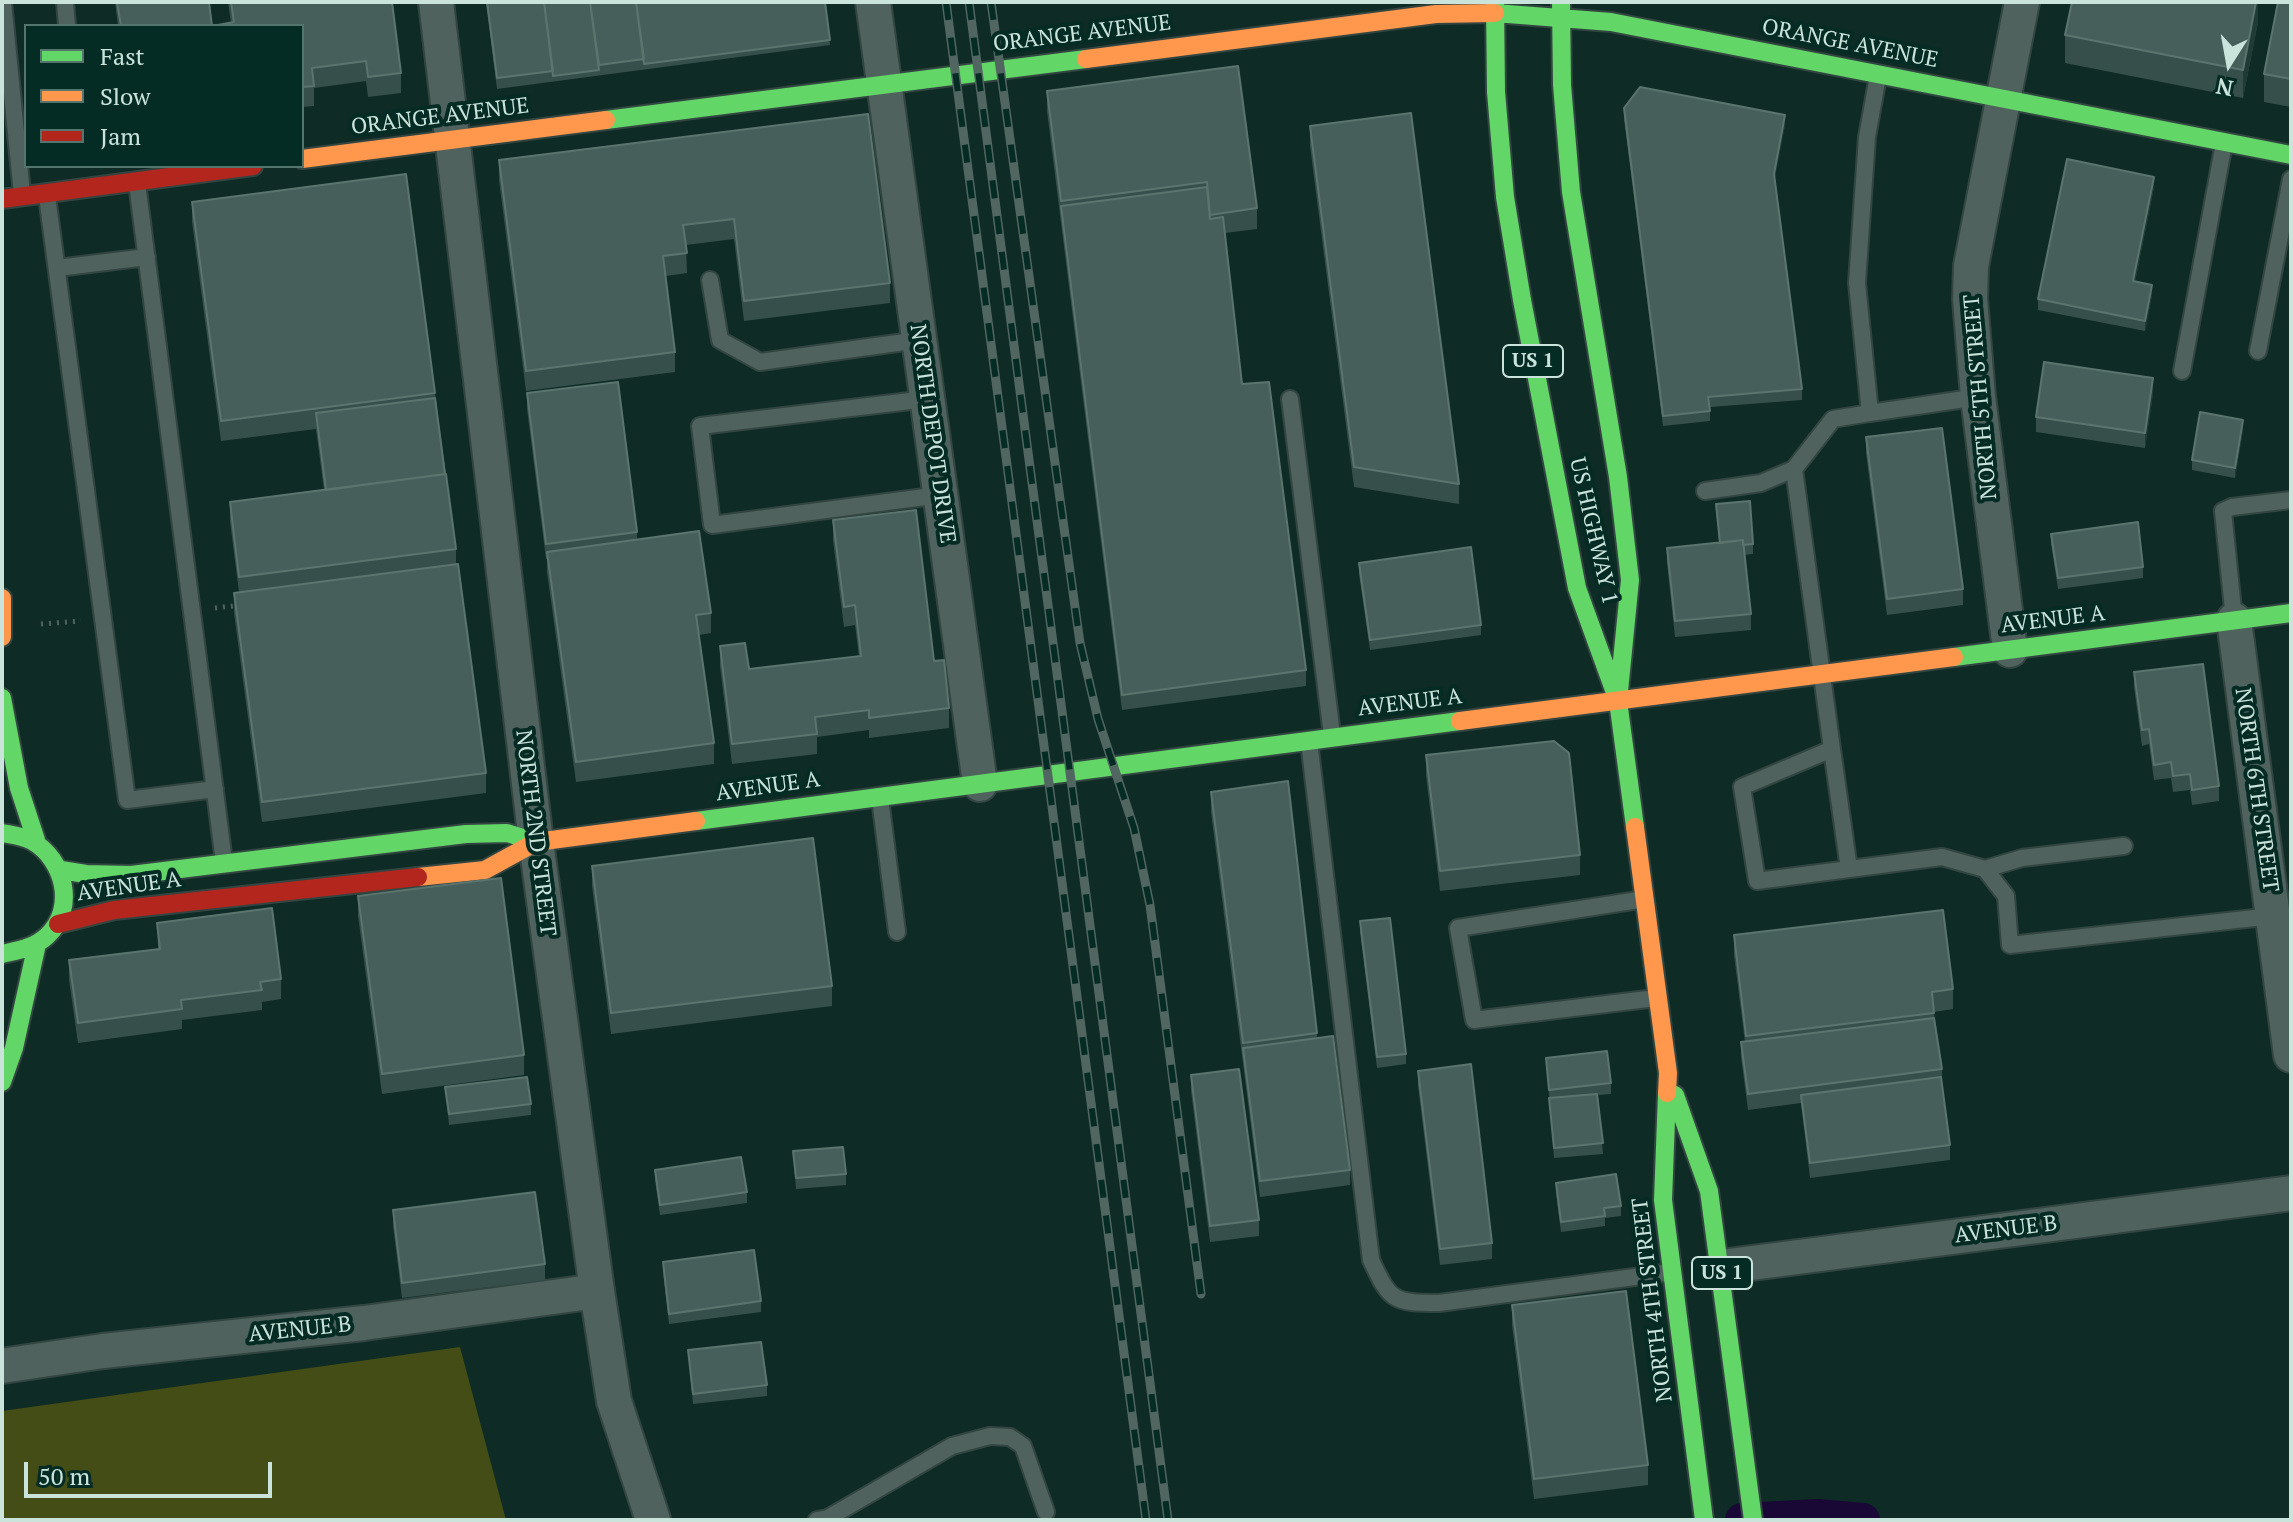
<!DOCTYPE html>
<style>
body{margin:0}
#map{position:relative;width:2293px;height:1522px;overflow:hidden;background:#0e2b25;font-family:"PT Serif",serif}
canvas{display:block}
.frame{position:absolute;inset:0;border:4px solid #cae3db;pointer-events:none}
.legend{position:absolute;left:24px;top:24px;width:280px;height:144px;box-sizing:border-box;background:#052c24;border:2px solid #54756d;margin:0;padding:10px 14px;list-style:none;font-size:24px;color:#cae3db}
.legend li{display:flex;align-items:center;gap:16px;height:40px}
.legend b{width:40px;border:2px solid #54756d}
.north{position:absolute;left:2189px;top:24px;width:80px;height:80px;-webkit-text-stroke:6px #052c24;paint-order:stroke;rotate:191deg;font-size:22px;font-weight:700;line-height:32px;text-align:center;color:#cae3db}
.north::after{content:'';display:block;margin:auto;width:28px;height:36px;background:#cae3db;clip-path:polygon(50% 0,100% 100%,50% 72%,0 100%)}
.scale{position:absolute;left:24px;top:1462px;width:248px;height:36px;box-sizing:border-box;border:4px solid #cae3db;border-top:0;padding-left:10px;font-size:24px;line-height:28px;white-space:nowrap;color:#cae3db;-webkit-text-stroke:6px #052c24;paint-order:stroke}
</style>
<div id="map">
<canvas width="2293" height="1522"></canvas>
<div class="frame"></div>
<ul class="legend">
<li><b style="height:10px;background:#63d668"></b>Fast</li>
<li><b style="height:10px;background:#ff974d"></b>Slow</li>
<li><b style="height:10px;background:#b3261e"></b>Jam</li>
</ul>
<div class="north">N</div>
<div class="scale">50 m</div>
</div>
<script>
const g = document.querySelector('canvas').getContext('2d');
g.lineJoin = 'round';
function fillPath(path, color) { g.fillStyle = color; g.fill(path, 'evenodd'); }
function stroke(path, color, width, dash) { g.strokeStyle = color; g.lineWidth = width; g.lineCap = dash ? 'butt' : 'round'; g.setLineDash(dash || []); g.stroke(path); }
function drawText(font, color, halo, rows, align = 'center') {
  g.font = font + ' "PT Serif",serif'; g.lineWidth = 8; g.setLineDash([]); g.textBaseline = 'middle'; g.strokeStyle = halo; g.fillStyle = color; for (const [text, x, y, turn = 0] of rows) {
    g.save(); g.translate(x, y); g.rotate((+turn || 0) * Math.PI / 180); g.textAlign = isNaN(turn) ? turn : align; if (halo) g.strokeText(text, 0, 0); g.fillText(text, 0, 0); g.restore();
  }
}
fillPath(new Path2D(`
 M460,1347L506,1520H2V1411Z`), '#434d15');
stroke(new Path2D(`
 M1742,1520L1818,1516L1863,1520`), '#190835', 34);
const lane = new Path2D(`
 M3,2L22,194
 M65,2L67,26
 M1878,76L1867,137L1857,283L1870,413L1978,397
 M137,183L224,862
 M47,196L127,800L215,789
 M57,268L147,257
 M710,280L720,340L760,362L919,340
 M2258,351L2291,179
 M2182,371L2224,143
 M927,399L700,426L712,525L940,495
 M1290,399L1332,735
 M1870,413L1833,419L1794,469L1832,749L1742,787L1757,881L1942,857L1985,869L2006,896L2010,945L2273,916
 M1705,491L1761,483L1794,469
 M2234,619L2223,511L2232,507L2291,500
 M1309,741L1371,1260C1390,1301 1393,1303 1439,1303L1672,1272
 M1832,749L1849,869
 M880,798L897,932
 M1985,869L2022,858L2124,846
 M1645,899L1458,928L1474,1020L1656,998
 M817,1520L828,1518L952,1446L990,1436L1010,1437L1023,1446L1046,1512`);
const street = new Path2D(`
 M436,2L536,842L597,1291L614,1401L653,1520
 M873,2L980,784
 M2234,620L2291,1055
 M2010,650L1978,397L1970,299L1971,266L2022,2
 M1721,1267L2291,1193
 M2,1366L103,1351L364,1323L597,1291`);
const fast = new Path2D(`
 M1495,2L1496,92L1505,197L1522,300L1577,588L1618,701L1635,827
 M1561,2L1562,85L1571,192L1618,477L1630,580L1619,691
 M1495,13L1611,22L2291,155
 M606,120L1086,59
 M1954,657L2291,613
 M2,698L19,788L36,840
 M696,821L1460,721
 M2,833C12,835 23,836 32,841C64,859 77,908 47,936C34,948 19,950 2,954
 M61,870L86,874L131,875L466,834L507,833L536,842
 M2,1082L14,1048L37,944
 M1667,1093L1663,1200L1704,1520
 M1675,1095L1709,1191L1753,1520`);
const slow = new Path2D(`
 M1086,59L1436,14L1495,13
 M302,159L606,120
 M2,598V637
 M1460,721L1954,657
 M1635,827L1668,1073L1667,1093
 M418,877L485,870L536,842L696,821`);
const jam = new Path2D(`
 M2,199L253,166
 M58,924L114,910L418,877`);
stroke(lane, '#324541', 20);
stroke(street, '#324541', 38);
stroke(fast, '#324541', 22);
stroke(slow, '#324541', 22);
stroke(jam, '#324541', 22);
stroke(new Path2D(`
 M215,608L241,605
 M41,624L81,621`), '#506360', 5, [2, 6]);
stroke(lane, '#4f625e', 16);
stroke(street, '#4f625e', 34);
stroke(fast, '#63d668', 18);
stroke(slow, '#ff974d', 18);
stroke(jam, '#b3261e', 18);
const rail = new Path2D(`
 M946,2L1146,1520
 M969,2L1168,1520
 M991,2L1080,643L1098,719L1134,828L1150,905L1201,1294`);
stroke(rail, '#526661', 9);
stroke(rail, '#052c24', 6, [18]);
fillPath(new Path2D(`
 M115,2H209L212,26L231,23L228,2H392L401,73V93L368,97L366,81L314,88V106L302,107V26H118Z
 M486,2H825L830,45L497,89Z
 M2258,2V22L2243,98L2065,63V35Z
 M2291,2V107L2264,102V74Z
 M1047,91L1257,208V229L1225,233L1242,384L1306,670V686L1122,710L1047,111Z
 M1624,108L1785,125L1774,180L1802,389V400L1710,407V421L1663,426L1624,119Z
 M868,114L890,283V303L744,321L734,239L686,245L687,273L666,276L675,352V372L526,391L499,180V160Z
 M1310,126L1459,484V504L1354,487L1310,146Z
 M2154,187L2135,282L2152,295L2145,331L2038,310V299Z
 M192,202L435,393L456,549V564L486,773V793L262,822L234,613V593L239,592L230,522V502L324,490L316,429L221,441L192,222Z
 M527,393L637,532V539L711,613V633L699,635L714,743V764L576,782L547,572V559H546L527,409Z
 M2153,394L2145,448L2036,432V417Z
 M2243,430L2235,478L2192,470V460Z
 M1866,437L1963,589V605L1887,615L1866,453Z
 M1716,504L1753,544V554L1744,555L1751,614V630L1675,637L1667,563V548L1719,543Z
 M833,520L934,661L949,708V728L869,738V730L817,737V754L732,764L720,666V646L749,669L859,656L855,625L844,627L833,540Z
 M2051,534L2143,567V578L2058,589L2051,544Z
 M1359,563L1481,625V635L1370,650L1359,574Z
 M2134,672L2219,786V801L2192,805L2190,790L2173,792L2171,778L2154,780L2149,744L2142,746L2134,687Z
 M1426,755L1580,855V875L1440,891L1426,775Z
 M1211,792L1317,1033V1038L1350,1170V1185L1260,1197L1211,812Z
 M592,866L832,986V1006L611,1034L592,886Z
 M358,896L524,1055V1075L382,1094L358,916Z
 M1360,921L1406,1054V1064L1377,1068L1360,932Z
 M157,923L281,979V999L262,1002V1010L182,1020V1029L78,1043L69,980V960L158,949Z
 M1734,935L1953,989V1009L1934,1012L1942,1069V1085L1950,1145V1160L1810,1178L1801,1103L1748,1110L1741,1057V1042H1745L1734,955Z
 M1546,1058L1611,1083V1094L1598,1095L1603,1154L1554,1158Z
 M1418,1071L1492,1243V1259L1440,1265L1418,1086Z
 M1191,1075L1259,1220V1236L1210,1242L1191,1091Z
 M445,1087L531,1104V1115L449,1125Z
 M793,1151L846,1174V1185L796,1189Z
 M655,1170L747,1192V1203L660,1215L655,1180Z
 M1556,1183L1621,1206V1216L1605,1218V1226L1561,1232L1556,1193Z
 M393,1210L545,1264V1280L402,1298L393,1226Z
 M663,1262L761,1301V1312L669,1324L663,1272Z
 M1512,1305L1648,1465V1485L1534,1499L1512,1325Z
 M688,1350L767,1385V1396L693,1404Z`), '#374f4b');
fillPath(new Path2D(`
 M2256,2H2258V22L2243,98V70Z
 M1785,115V125L1774,184V174Z
 M2154,177V187L2133,292V281Z
 M2152,285V295L2145,331V321Z
 M2153,378V394L2145,448V433Z
 M2243,420V430L2235,478V468Z`), '#203a35');
const building = new Path2D(`
 M117,2H209L212,26L234,22L231,2H392L401,73L368,77L366,61L312,68L314,86L302,87V26H121Z
 M487,2H544L553,71L497,78Z
 M544,2H590L599,70L553,76Z
 M590,2H636L644,59L599,65Z
 M636,2H825L830,40L644,64Z
 M2072,2H2256L2243,70L2065,35Z
 M2278,2H2291V79L2264,74Z
 M1238,66L1257,208L1210,215L1207,182L1061,201L1047,91Z
 M1640,87L1785,115L1774,174L1802,389L1708,397L1710,411L1663,416L1624,108Z
 M1411,113L1459,484L1354,467L1310,126Z
 M868,114L890,283L744,301L734,219L683,225L687,253L663,256L675,352L526,371L499,160Z
 M2067,159L2154,177L2133,281L2152,285L2145,321L2038,299Z
 M406,174L435,393L221,421L192,202Z
 M1207,187L1210,219L1223,217L1242,384L1269,382L1306,670L1122,695L1061,206Z
 M2044,362L2153,378L2145,433L2036,417Z
 M618,382L637,532L546,544L527,393Z
 M435,398L445,474L326,490L316,413Z
 M2200,412L2243,420L2235,468L2192,460Z
 M1942,428L1963,589L1887,599L1866,437Z
 M446,474L456,549L239,577L230,502Z
 M1750,501L1753,544L1743,545V540L1720,543L1716,504Z
 M916,510L934,661L944,660L949,708L869,718V710L815,717L817,734L732,744L720,646L745,643L749,669L861,656L855,605L844,607L833,520Z
 M2138,522L2143,567L2058,578L2051,534Z
 M699,531L711,613L696,615L714,743L576,762L547,552Z
 M1743,540L1751,614L1675,621L1667,548Z
 M1471,547L1481,625L1370,640L1359,563Z
 M458,564L486,773L262,802L234,593Z
 M2203,664L2219,786L2192,790L2190,774L2173,776L2171,762L2154,765L2149,729L2142,730L2134,672Z
 M1554,741L1569,753L1580,855L1440,871L1426,755Z
 M1288,781L1317,1033L1243,1043L1211,792Z
 M813,838L832,986L611,1013L592,866Z
 M501,878L524,1055L382,1074L358,896Z
 M272,908L281,979L260,982L262,990L181,1000L182,1009L78,1023L69,960L160,949L157,923Z
 M1943,910L1953,989L1932,992L1934,1013L1746,1036L1734,935Z
 M1390,918L1406,1054L1377,1057L1360,921Z
 M1934,1018L1942,1069L1748,1094L1741,1042Z
 M1333,1036L1350,1170L1260,1181L1243,1048Z
 M1607,1051L1611,1083L1549,1090L1546,1058Z
 M1471,1064L1492,1243L1440,1249L1418,1071Z
 M1239,1069L1259,1220L1210,1226L1191,1075Z
 M527,1077L531,1104L449,1114L445,1087Z
 M1941,1077L1950,1145L1810,1163L1801,1095Z
 M1597,1094L1603,1143L1554,1148L1549,1098Z
 M843,1147L846,1174L796,1178L793,1151Z
 M741,1157L747,1192L660,1205L655,1170Z
 M1616,1174L1621,1206L1604,1208L1605,1216L1561,1222L1556,1183Z
 M535,1192L545,1264L402,1283L393,1210Z
 M754,1250L761,1301L669,1314L663,1262Z
 M1626,1291L1648,1465L1534,1479L1512,1305Z
 M761,1342L767,1385L693,1394L688,1350Z`);
fillPath(building, '#475f5a');
stroke(building, '#5b746e', 2);
for (const [x, y, w] of [
 [1533,361,60],
 [1722,1273,60]
]) { const box = new Path2D(); box.roundRect(x - w / 2, y - 16, w, 32, 6); g.fillStyle = '#052c24'; g.fill(box); stroke(box, '#cae3db', 2); }
drawText('bold 20px', '#cae3db', null, [
 ["US 1",1533,361],
 ["US 1",1722,1273]
]);
drawText('22px', '#cae3db', '#052c24', [
 ["ORANGE AVENUE",1082,34,-7],
 ["ORANGE AVENUE",1850,44,11],
 ["ORANGE AVENUE",440,117,-7],
 ["NORTH 5TH STREET",1981,397,-95],
 ["NORTH DEPOT DRIVE",932,434,82],
 ["US HIGHWAY 1",1593,531,77],
 ["AVENUE A",2053,620,-7],
 ["AVENUE A",1410,703,-7],
 ["AVENUE A",768,787,-8],
 ["NORTH 6TH STREET",2256,790,82],
 ["NORTH 2ND STREET",535,833,83],
 ["AVENUE A",129,887,-8],
 ["AVENUE B",2006,1230,-7],
 ["NORTH 4TH STREET",1653,1300,-97],
 ["AVENUE B",300,1330,-6]
]);
</script>
